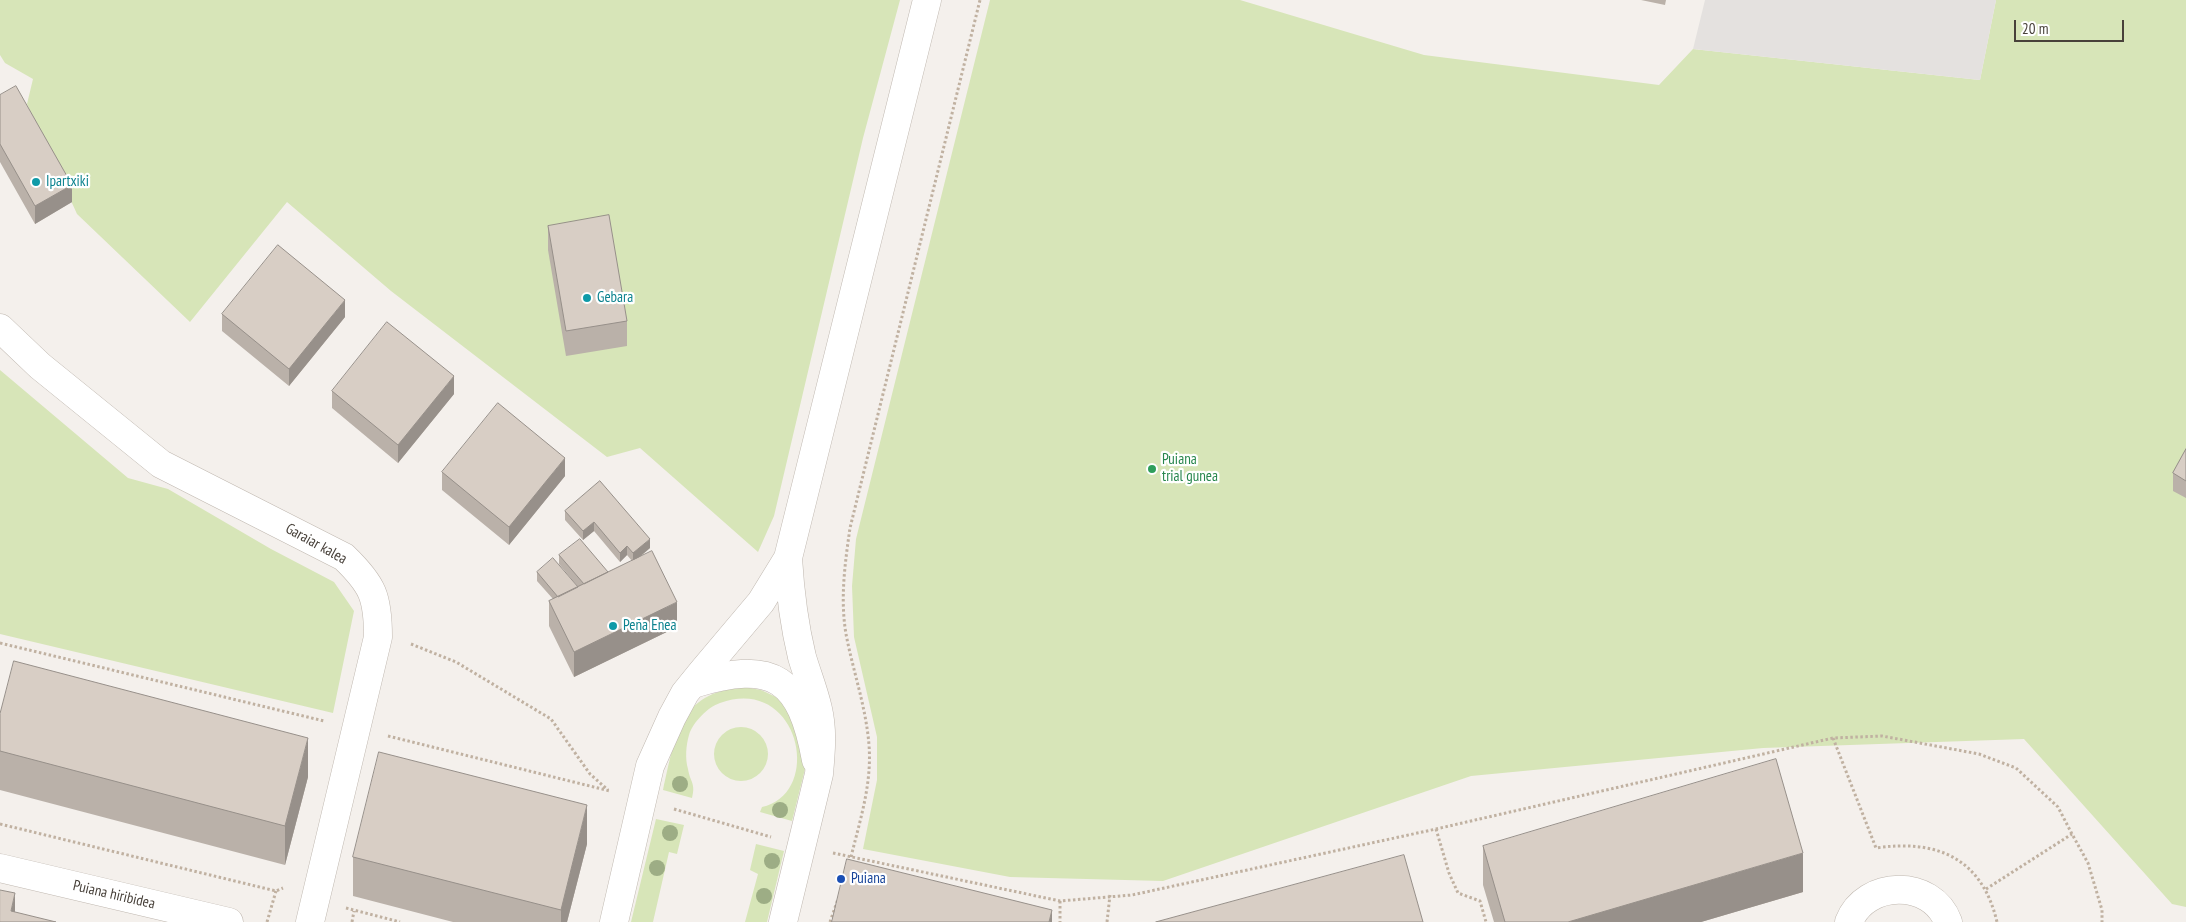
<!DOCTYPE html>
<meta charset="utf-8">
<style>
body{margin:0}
#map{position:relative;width:2186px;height:922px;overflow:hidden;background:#f4f0ec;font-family:"PT Sans Narrow",sans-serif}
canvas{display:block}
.scale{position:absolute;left:2014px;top:20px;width:110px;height:22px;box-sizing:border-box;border:2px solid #48413a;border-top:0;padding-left:6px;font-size:15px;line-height:18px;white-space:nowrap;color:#48413a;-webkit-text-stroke:4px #fff;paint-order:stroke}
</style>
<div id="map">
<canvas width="2186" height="922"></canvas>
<div class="scale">20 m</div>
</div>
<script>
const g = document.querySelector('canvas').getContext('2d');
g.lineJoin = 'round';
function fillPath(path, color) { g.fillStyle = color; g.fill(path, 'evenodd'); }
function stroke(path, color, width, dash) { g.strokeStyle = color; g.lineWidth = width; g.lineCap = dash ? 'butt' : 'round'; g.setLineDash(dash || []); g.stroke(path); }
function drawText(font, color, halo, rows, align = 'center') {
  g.font = font + ' "PT Sans Narrow",sans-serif'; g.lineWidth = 4.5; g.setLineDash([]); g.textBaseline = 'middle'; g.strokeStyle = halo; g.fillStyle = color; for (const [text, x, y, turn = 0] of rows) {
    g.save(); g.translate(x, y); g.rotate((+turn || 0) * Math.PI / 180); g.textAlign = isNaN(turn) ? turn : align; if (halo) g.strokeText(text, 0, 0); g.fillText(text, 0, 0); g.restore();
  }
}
fillPath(new Path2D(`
 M0,0H900L863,138L774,516L758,552L640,448L607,457L391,291L287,202L190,322L77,214L27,104L33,79L5,63L0,55Z
 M990,0H1240L1424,55L1659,85L1693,49L1980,80L1996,0H2186V907L2172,904L2024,739L1763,748L1471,776L1163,881L1010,877L863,849L877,780V737L854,637L852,586L856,539Z
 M0,370L128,478L168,489L271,549L334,582L354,611L333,713L0,634Z
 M744,687L761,690L776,697L788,708L807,753L805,769L792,821L760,812L762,807C825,793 799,674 720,703C708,707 693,722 689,735C686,745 685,759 688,769C690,782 696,783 692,798L663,790C676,736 677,693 744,687Z
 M714 754a27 27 0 1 1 54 0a27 27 0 1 1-54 0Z
 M656,819L684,825L677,854L669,852L653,922H631Z
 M756,844L784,851L767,922H745L758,874L750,870Z`), '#d7e5b8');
fillPath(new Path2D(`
 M1705,0H1996L1980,80L1693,49Z`), '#e4e1df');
const minor = new Path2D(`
 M0,328L40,366L161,464L344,557C373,585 378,597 378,637L310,922
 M693,684C774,659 801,678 816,760
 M0,868L229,922
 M1849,922C1865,880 1932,878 1948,922`);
const tertiary = new Path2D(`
 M614,922L650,766L672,717L685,693L702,672L761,602L788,558L927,0
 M783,922L819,774C821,752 823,730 818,709C814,691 807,674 802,657C794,624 790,591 788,558`);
stroke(minor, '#bfb7af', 29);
stroke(tertiary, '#bfb7af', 29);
stroke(new Path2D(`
 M0,643L324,721
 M411,644L456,662L551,719L590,774L608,790
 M388,736L610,791
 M1833,738L1876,848C1937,839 1982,858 1997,922
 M674,809L771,837
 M0,824L276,891L283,888
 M1436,829L1449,873L1458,893L1480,901L1486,922
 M833,853L1060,901L1132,895L1436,829L1833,738L1882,736L1979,754L2016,768L2058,807L2072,834L2088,863L2102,910V922
 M851,857C860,820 872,784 869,745C866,707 853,671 846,634C840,599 845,563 850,528L980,0
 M1986,889L2072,834
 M1060,901V922
 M346,908L400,922
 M267,922L276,891
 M352,922L354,911
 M830,922L838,899
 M1107,922L1110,895`), '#c0b1a1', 3, [2.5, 2.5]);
stroke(minor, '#fff', 28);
stroke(tertiary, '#fff', 28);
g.fillStyle = '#9dad85';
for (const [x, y] of [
 [680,784],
 [780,810],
 [670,833],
 [772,861],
 [657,868],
 [764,896]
]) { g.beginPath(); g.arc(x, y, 8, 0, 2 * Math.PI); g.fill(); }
fillPath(new Path2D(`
 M1641,0H1666L1665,5Z
 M0,95L72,202L35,224L0,162Z
 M548,226L627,321V346L566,356L548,250Z
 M222,314L345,317L289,386L222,331Z
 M332,391L454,394L398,463L332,408Z
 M2186,449V498L2173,491V473Z
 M442,472L565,476L509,545L442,490Z
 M600,481L650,548L639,558L677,627L574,677L549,626V601L553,599L537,581V572L578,587L559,564V555L608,572L632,561L627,555L620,562L594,531L583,540L565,520V511Z
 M0,714L308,777L285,865L0,790Z
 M587,844L567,922H453L353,896V857Z
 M1483,846L1803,892L1701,922H1494L1483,885Z`), '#bab1a9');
fillPath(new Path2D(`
 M72,185V202L35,224V206Z
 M345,300V317L289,386V369Z
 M454,376V394L398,463V445Z
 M565,458V476L509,545V527Z
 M594,522V531L583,540V531Z
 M650,539V548L633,562V553Z
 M627,546V555L620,562V553Z
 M677,602V627L574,677V652Z
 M308,738V777L285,865V826Z
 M587,805V844L567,922H561V910Z
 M1803,853V892L1701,922H1568Z
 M15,893V922L11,911Z
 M1052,910V922H1049Z`), '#97908a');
const building = new Path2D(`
 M16,86L72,185L35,206L0,144V95Z
 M609,215L627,321L566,331L548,226Z
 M278,245L345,300L289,369L222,314Z
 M387,322L454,376L398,445L332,391Z
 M498,403L565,458L509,527L442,472Z
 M2186,449V481L2173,473Z
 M600,481L650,539L633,553L627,546L620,553L594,522L583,531L565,511Z
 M580,539L608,572L584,584L559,555Z
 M652,551L677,602L574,652L549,601Z
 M553,558L578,587L558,597L537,572Z
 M14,661L308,738L285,826L0,751V714Z
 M379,752L587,805L561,910L353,857Z
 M1776,759L1803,853L1568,922H1505L1483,846Z
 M1404,855L1423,922H1156Z
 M847,859L1052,910L1049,922H832Z
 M0,890L15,893L11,911L56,922H0Z`);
fillPath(building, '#d8cec5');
stroke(building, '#97908a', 1);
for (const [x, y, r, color] of [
 [36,182,5,"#0f9aa8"],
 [587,298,5,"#0f9aa8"],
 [1152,469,5,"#2e9e5b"],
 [613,626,5,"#0f9aa8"],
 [841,879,5,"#1a4fb4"]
]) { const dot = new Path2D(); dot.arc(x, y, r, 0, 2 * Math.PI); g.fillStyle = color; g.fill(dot); stroke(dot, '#fff', 2); }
drawText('15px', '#0d838f', '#fff', [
 ["Ipartxiki",46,182],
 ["Gebara",597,298],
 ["Peña Enea",623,626]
], 'left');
drawText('15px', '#27864d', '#fff', [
 ["Puiana",1162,460],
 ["trial gunea",1162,477]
], 'left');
drawText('15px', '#48413a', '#fff', [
 ["Garaiar kalea",316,544,29],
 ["Puiana hiribidea",114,895,13]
]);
drawText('15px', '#164399', '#fff', [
 ["Puiana",851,879]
], 'left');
</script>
